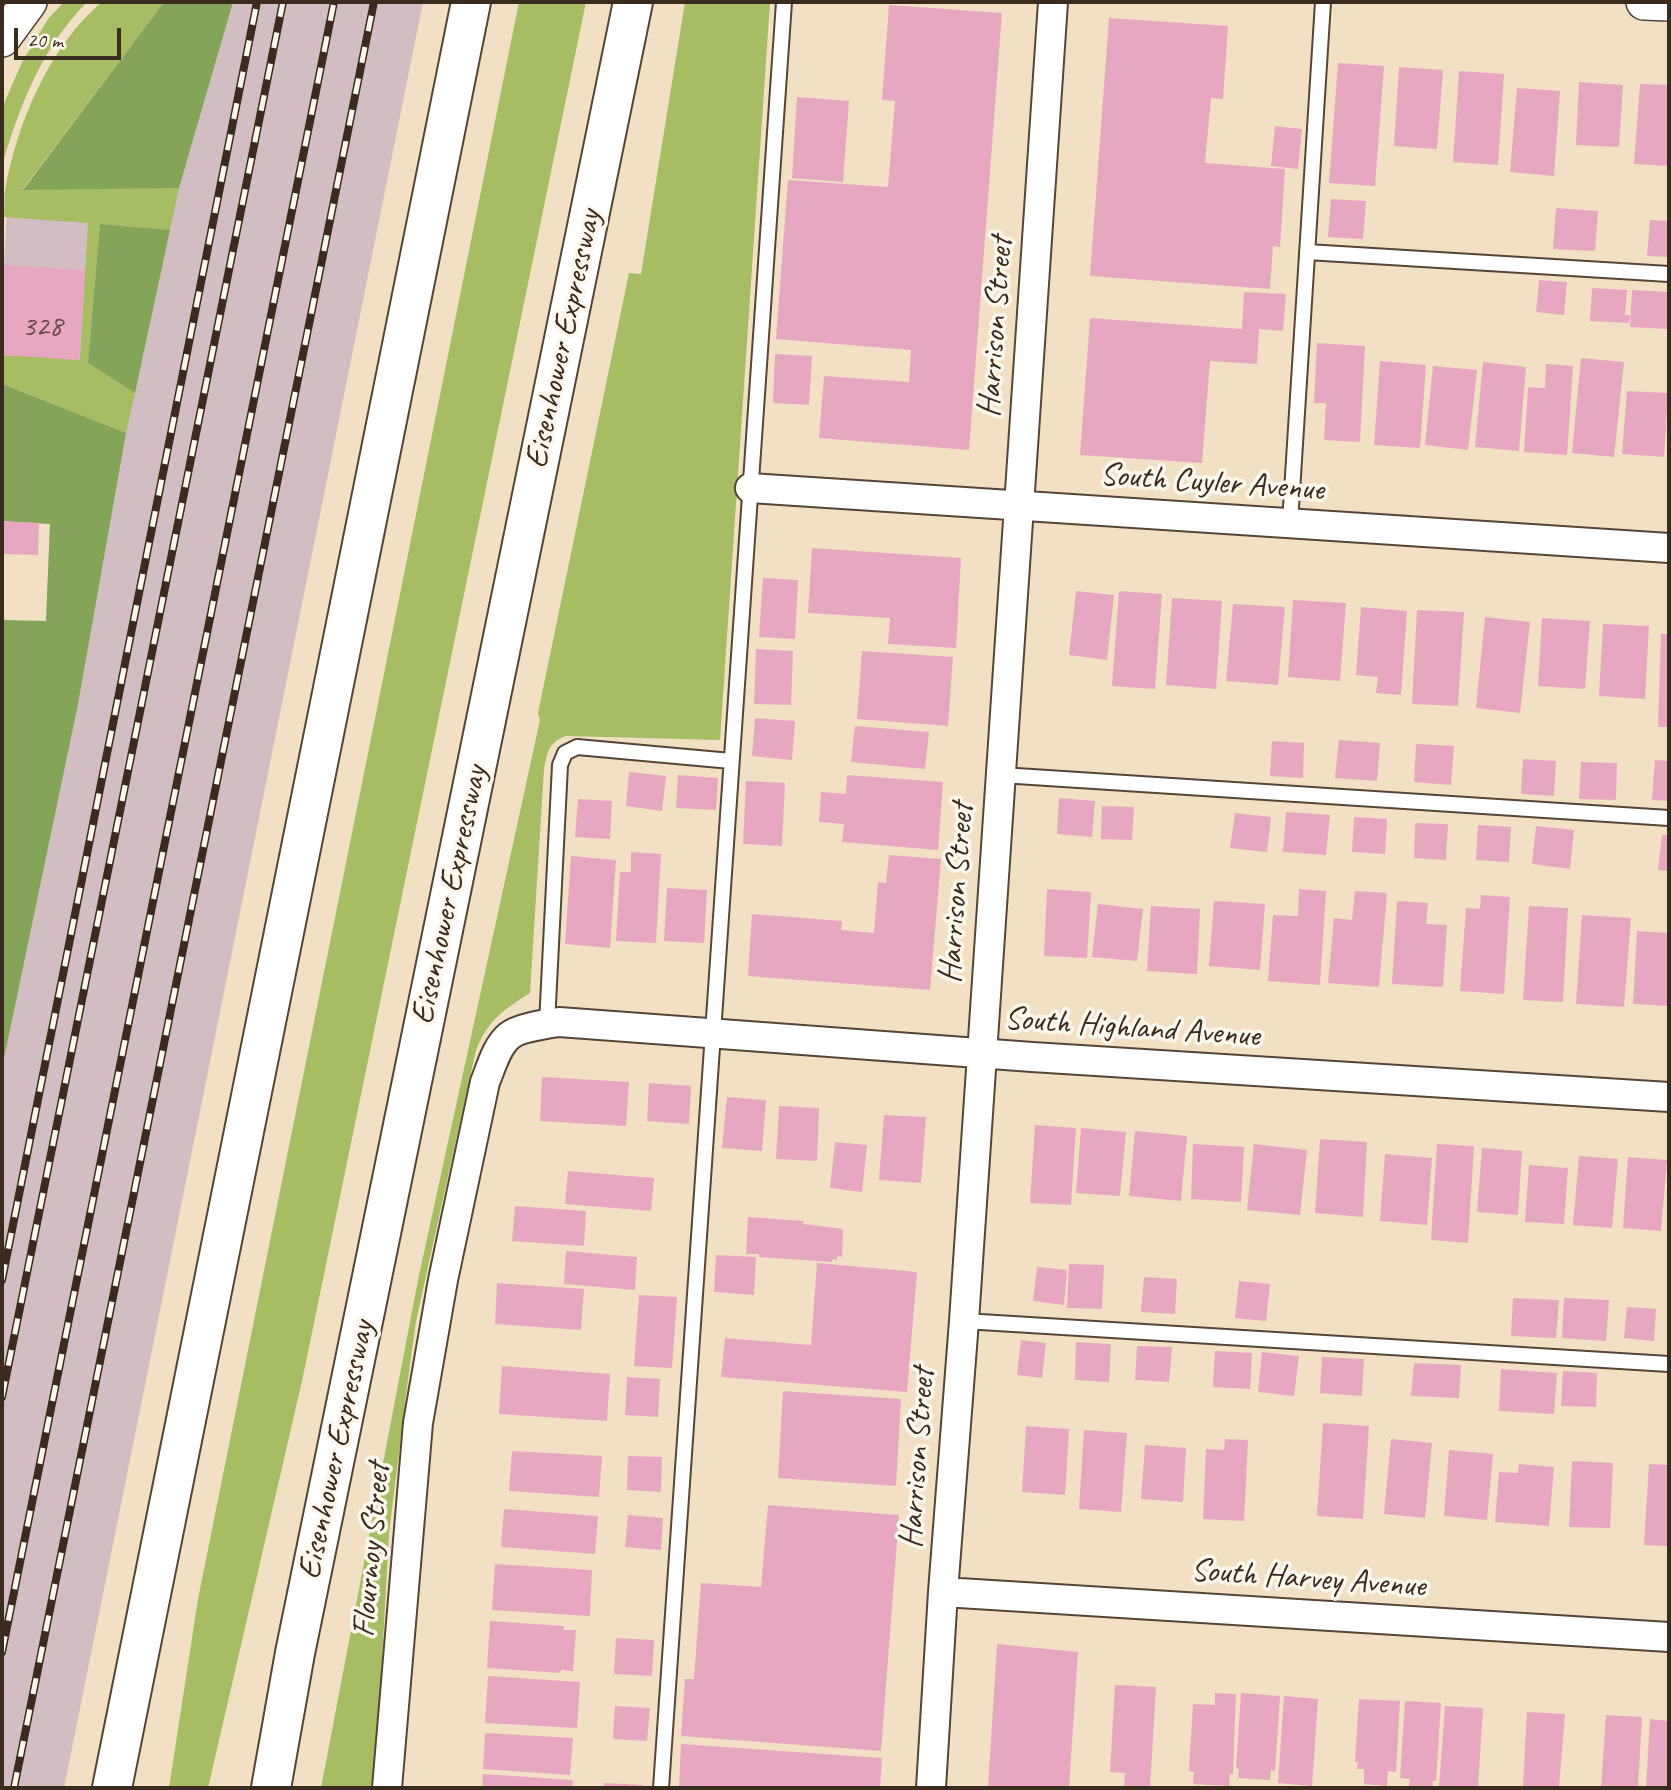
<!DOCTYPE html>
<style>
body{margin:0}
#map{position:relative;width:1671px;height:1790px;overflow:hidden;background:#f1e0c3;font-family:Caveat,sans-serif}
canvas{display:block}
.frame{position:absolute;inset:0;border:4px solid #3b2a1e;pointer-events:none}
.scale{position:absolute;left:14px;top:28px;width:107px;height:32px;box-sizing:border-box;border:4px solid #3b2a1e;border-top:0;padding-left:9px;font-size:21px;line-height:24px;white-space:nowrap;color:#3b2a1e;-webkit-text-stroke:5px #fbf7ec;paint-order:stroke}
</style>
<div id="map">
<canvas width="1671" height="1790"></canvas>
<div class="frame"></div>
<div class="scale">20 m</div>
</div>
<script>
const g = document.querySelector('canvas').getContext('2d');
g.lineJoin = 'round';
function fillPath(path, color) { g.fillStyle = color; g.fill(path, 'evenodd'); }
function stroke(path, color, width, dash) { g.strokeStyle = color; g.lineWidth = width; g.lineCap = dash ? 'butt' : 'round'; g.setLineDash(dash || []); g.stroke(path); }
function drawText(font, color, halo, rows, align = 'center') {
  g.font = font + ' Caveat,sans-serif'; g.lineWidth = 7; g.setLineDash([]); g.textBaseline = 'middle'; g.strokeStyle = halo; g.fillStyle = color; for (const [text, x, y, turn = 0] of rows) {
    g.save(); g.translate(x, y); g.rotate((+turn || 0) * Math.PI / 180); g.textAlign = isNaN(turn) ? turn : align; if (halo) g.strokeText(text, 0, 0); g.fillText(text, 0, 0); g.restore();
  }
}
fillPath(new Path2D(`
 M164,2H423L64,1788H2V621H46L50,524L2,521V299L7,211Z`), '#d2bec2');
fillPath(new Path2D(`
 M64,2H87C41,49 21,103 2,165V108L22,62L48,19Z
 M102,2H164L23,189L179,188L170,230L100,224L88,363L135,393L126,433L2,384V355L80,359L88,223L4,217C5,209 4,199 5,191C16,125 50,45 102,2Z
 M519,2H586L302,1381L208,1788H169L198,1599Z
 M685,2H770L720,740L566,736C548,743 548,751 544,769L530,993C502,1011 489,1019 476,1050L416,1321L408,1379L389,1533L375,1788H321L418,1280L540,720L538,713L629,273L641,274Z`), '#a6bd63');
fillPath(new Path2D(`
 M164,2H233L179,188L23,190Z
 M100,224L170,230L135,393L88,363Z
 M2,384L126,433L78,704L2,1068V620L46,621L50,524L2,521Z`), '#84a459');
fillPath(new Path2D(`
 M889,5L1002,13L969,450L819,438L824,376L909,382L911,350L776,339L788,180L888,187L895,101L882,100Z
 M1109,18L1228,26L1223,99L1211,98L1205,163L1285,169L1280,247L1273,246L1270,289L1090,276Z
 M1338,63L1384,66L1375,186L1329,183Z
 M1399,67L1443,70L1437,149L1394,146Z
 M1459,71L1504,74L1498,165L1453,162Z
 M1579,82L1623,85L1619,147L1576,145Z
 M1640,84L1669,85V166L1634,164Z
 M1517,88L1560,91L1554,176L1510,172Z
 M797,97L849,101L843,182L792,178Z
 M1275,126L1302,129L1298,169L1271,166Z
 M1331,199L1366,201L1363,239L1328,237Z
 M1556,208L1598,211L1595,251L1553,249Z
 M1650,220L1669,221V257L1647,256Z
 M4,265L85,270L79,360L2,355Z
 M1539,280L1567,282L1564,315L1536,312Z
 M1592,288L1627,290L1625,315H1630L1629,323L1590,321Z
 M1632,290L1669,292L1667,329L1630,327Z
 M1244,292L1286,294L1283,331L1259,329L1257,364L1210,361L1202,463L1080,455L1090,318L1242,329Z
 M1317,343L1365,346L1360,442L1324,440L1326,403H1314Z
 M775,354L812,356L809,405L773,403Z
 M1581,358L1624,362L1614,457L1572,453Z
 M1380,361L1426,365L1420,448L1374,445Z
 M1483,362L1526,367L1519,451L1475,447Z
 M1546,364L1573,366L1567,455L1524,452L1528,387L1545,388Z
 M1433,366L1477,370L1468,450L1425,445Z
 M1627,391L1668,393L1664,457L1622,454Z
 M2,521L39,523L38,555L2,554Z
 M812,548L961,558L956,648L888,644L890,618L808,613Z
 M763,578L798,580L795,639L759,637Z
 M1076,591L1114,595L1107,660L1069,655Z
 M1119,591L1162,594L1155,689L1112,686Z
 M1172,598L1222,601L1216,689L1166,685Z
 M1293,600L1346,603L1340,681L1288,677Z
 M1233,604L1285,607L1278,685L1226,681Z
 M1361,607L1407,611L1401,695L1376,693L1378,677L1356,675Z
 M1417,610L1464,612L1458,706L1412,704Z
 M1485,617L1530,622L1520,713L1476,708Z
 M1542,618L1590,621L1585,689L1538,686Z
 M1603,624L1649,626L1645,699L1599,696Z
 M1661,634H1669V727H1658Z
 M756,649L793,651L791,705L754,704Z
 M862,651L953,657L948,726L857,719Z
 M755,718L795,721L792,760L752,756Z
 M855,726L929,732L925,769L851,762Z
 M1339,740L1380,743L1377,781L1335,778Z
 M1272,741L1304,743L1303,778L1270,776Z
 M1416,744L1454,746L1451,785L1414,782Z
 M1523,759L1556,761L1554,796L1521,794Z
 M1655,760L1669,761V801L1652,800Z
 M1581,762L1617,763L1616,800L1579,799Z
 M629,772L666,776L662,811L626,806Z
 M678,775L718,778L716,810L676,808Z
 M847,775L943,782L938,850L842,842L844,824L819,822L821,792L846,794Z
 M746,781L785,783L782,846L743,844Z
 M1059,798L1095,801L1092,837L1057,834Z
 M578,799L612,801L610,839L575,837Z
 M1102,806L1134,807L1132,840L1101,839Z
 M1286,812L1330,815L1326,855L1283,852Z
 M1235,813L1271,817L1267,852L1230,848Z
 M1354,817L1387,819L1385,854L1352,852Z
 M1415,823L1448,824L1446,860L1414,858Z
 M1478,825L1511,827L1509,862L1476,860Z
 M1536,826L1574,830L1570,869L1532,864Z
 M1662,835H1669V871L1658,870Z
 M631,852L661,854L656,943L616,941L620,872H631Z
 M889,855L941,859L930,990L748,976L752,914L842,921L841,930L874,933L878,882L886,883Z
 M571,856L616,860L610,948L565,944Z
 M667,888L707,890L704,943L664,941Z
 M1047,889L1091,892L1087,958L1044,956Z
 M1299,889L1326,891L1320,985L1268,981L1273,915L1298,916Z
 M1355,891L1387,893L1379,987L1328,983L1334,918L1352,920Z
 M1481,895L1510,897L1504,994L1460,991L1466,908L1480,909Z
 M1214,901L1265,904L1260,970L1209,966Z
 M1397,901L1428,903L1426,924L1447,925L1443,987L1392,984Z
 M1098,904L1143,909L1137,961L1092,957Z
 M1151,906L1200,909L1197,974L1147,971Z
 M1529,906L1568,908L1563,1002L1523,1000Z
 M1582,915L1631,918L1624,1007L1576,1004Z
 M1637,931L1669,933V1006L1633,1004Z
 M542,1077L629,1082L626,1126L540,1121Z
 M649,1083L691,1086L689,1124L647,1121Z
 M727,1097L766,1100L762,1151L722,1148Z
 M779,1106L819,1108L817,1161L776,1159Z
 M884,1115L926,1117L921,1183L879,1180Z
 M1035,1125L1076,1128L1071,1205L1030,1203Z
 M1081,1128L1126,1132L1120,1196L1076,1193Z
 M1135,1131L1187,1136L1181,1201L1129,1196Z
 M1320,1139L1367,1142L1363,1217L1315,1213Z
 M835,1142L867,1145L862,1192L830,1188Z
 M1193,1144L1244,1147L1241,1202L1191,1199Z
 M1254,1144L1307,1150L1300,1215L1247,1210Z
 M1437,1144L1474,1146L1468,1243L1431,1240Z
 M1482,1148L1522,1151L1518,1215L1477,1212Z
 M1385,1154L1432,1158L1427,1225L1380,1221Z
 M1579,1156L1618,1159L1612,1228L1573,1225Z
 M1628,1157L1667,1160L1661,1231L1623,1228Z
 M1529,1165L1568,1168L1564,1224L1525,1222Z
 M568,1171L654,1178L651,1211L565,1204Z
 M515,1206L586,1211L584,1246L512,1241Z
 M748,1217L804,1221L803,1224L843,1229L842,1257L837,1256V1260L832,1259V1262L759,1257V1254H746Z
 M566,1251L637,1257L635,1290L564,1284Z
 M716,1255L756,1257L754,1295L714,1292Z
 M817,1263L917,1272L907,1392L721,1377L725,1338L811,1345Z
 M1069,1264L1104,1265L1102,1309L1067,1308Z
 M1037,1267L1067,1270L1064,1305L1033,1301Z
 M1144,1277L1177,1279L1175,1314L1141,1312Z
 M1239,1281L1270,1284L1266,1321L1235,1318Z
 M497,1283L584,1289L581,1330L495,1324Z
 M639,1295L677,1297L672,1368L634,1366Z
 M1513,1298L1559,1300L1556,1338L1511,1336Z
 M1564,1298L1609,1300L1606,1341L1562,1338Z
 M1627,1307L1656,1309L1654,1341L1624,1338Z
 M1021,1340L1046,1343L1042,1378L1017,1375Z
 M1076,1342L1111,1344L1109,1382L1075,1380Z
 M1137,1346L1172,1347L1169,1382L1135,1380Z
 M1215,1351L1252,1353L1250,1389L1213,1387Z
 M1262,1352L1299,1356L1294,1396L1258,1392Z
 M1322,1357L1364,1359L1362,1396L1320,1393Z
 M1414,1363L1461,1365L1459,1398L1411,1396Z
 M502,1366L610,1374L607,1421L499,1414Z
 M1501,1369L1557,1373L1554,1414L1499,1411Z
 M1563,1371L1597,1373L1596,1407L1561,1406Z
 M627,1377L660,1379L658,1417L625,1415Z
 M783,1391L901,1399L896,1486L778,1478Z
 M1323,1423L1369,1426L1363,1519L1317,1516Z
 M1026,1426L1069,1429L1065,1495L1022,1492Z
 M1084,1430L1127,1433L1121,1512L1079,1509Z
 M1225,1439L1248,1440L1244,1521L1203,1519L1206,1449L1224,1450Z
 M1391,1439L1432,1443L1425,1518L1384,1514Z
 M1145,1445L1186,1448L1183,1502L1141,1499Z
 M1449,1450L1493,1454L1487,1520L1444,1516Z
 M512,1451L602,1456L599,1497L509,1491Z
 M628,1456L662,1457L661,1492L627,1490Z
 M1572,1461L1613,1463L1610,1528L1569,1527Z
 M1519,1464L1554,1467L1549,1526L1495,1522L1499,1472L1518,1473Z
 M1649,1464L1669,1465V1546L1644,1545Z
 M768,1505L899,1515L881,1751L681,1736L685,1679H694L701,1583L761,1587Z
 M504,1509L598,1516L595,1554L501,1547Z
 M628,1515L663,1518L661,1550L625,1547Z
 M495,1564L592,1570L590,1616L492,1610Z
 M490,1621L564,1626L563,1630H576L573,1671L561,1670V1673L487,1668Z
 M616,1638L654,1640L652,1676L614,1674Z
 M997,1644L1078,1652L1069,1788H988Z
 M488,1676L580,1682L577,1728L485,1723Z
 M1115,1685L1156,1687L1150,1788H1124L1125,1773L1110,1772Z
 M1215,1693L1236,1694L1233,1774H1230L1229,1786L1193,1784L1194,1772L1189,1771L1193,1704L1215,1705Z
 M1241,1693L1280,1696L1275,1771L1271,1770L1270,1780L1238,1778L1239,1769L1236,1768Z
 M1284,1696L1318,1699L1312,1786L1278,1783Z
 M1359,1699L1400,1701L1396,1772L1388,1771L1387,1786L1364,1784V1769H1357L1358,1762H1355Z
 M1405,1701L1441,1703L1436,1781H1433L1432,1788L1409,1786L1410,1779L1400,1778Z
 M615,1706L650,1708L647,1741L613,1739Z
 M1445,1706L1483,1708L1478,1788H1439Z
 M1527,1712L1565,1714L1559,1788L1523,1786Z
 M1606,1715L1642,1717L1638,1788H1601Z
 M1650,1719L1669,1721V1788H1646Z
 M485,1733L573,1738L570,1775L483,1769Z
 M681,1744L882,1758L880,1788H679Z
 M483,1774L573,1780L572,1788H482Z
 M604,1783L643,1785V1788H604Z`), '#e8a7c0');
const service = new Path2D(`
 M1307,252L1669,274
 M1290,523L1323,2
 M1001,775L1669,818
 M547,1024L560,765L565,753L577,747L731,761
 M964,1321L1669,1364
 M661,1788L784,2`);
const minor = new Path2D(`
 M750,488L1669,548
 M943,1592L1669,1637
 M387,1788L418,1423L443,1280L485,1082C491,1068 496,1047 509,1036C518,1028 546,1024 559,1022L1032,1057L1669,1097
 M931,1788L943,1592L964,1321L1053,2`);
const tertiary = new Path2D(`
 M1644,2L1669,3
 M2,39L29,2`);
const motorway = new Path2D(`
 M112,1788L471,2
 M271,1788L295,1653L633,2`);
stroke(service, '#564537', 18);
stroke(minor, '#564537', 32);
stroke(tertiary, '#564537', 38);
stroke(motorway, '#564537', 42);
stroke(service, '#fff', 14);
stroke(minor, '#fff', 28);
stroke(tertiary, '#fff', 35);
stroke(motorway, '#fff', 38);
const rail = new Path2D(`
 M2,1280L257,2
 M2,1397L283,2
 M2,1652L334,2
 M14,1788L374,2`);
stroke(rail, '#3b2a1e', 8);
stroke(rail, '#fbf7ec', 5, [16]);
drawText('30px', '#664946', null, [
 ["328",42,327]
]);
drawText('33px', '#3b2a1e', '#fbf7ec', [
 ["Harrison Street",996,327,-86],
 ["Eisenhower Expressway",564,339,-78],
 ["South Cuyler Avenue",1212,483,4],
 ["Harrison Street",957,893,-86],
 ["Eisenhower Expressway",450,895,-78],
 ["South Highland Avenue",1132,1028,4],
 ["Eisenhower Expressway",337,1450,-78],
 ["Harrison Street",918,1458,-86],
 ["Flournoy Street",372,1550,-85],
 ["South Harvey Avenue",1308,1579,4]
]);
</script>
